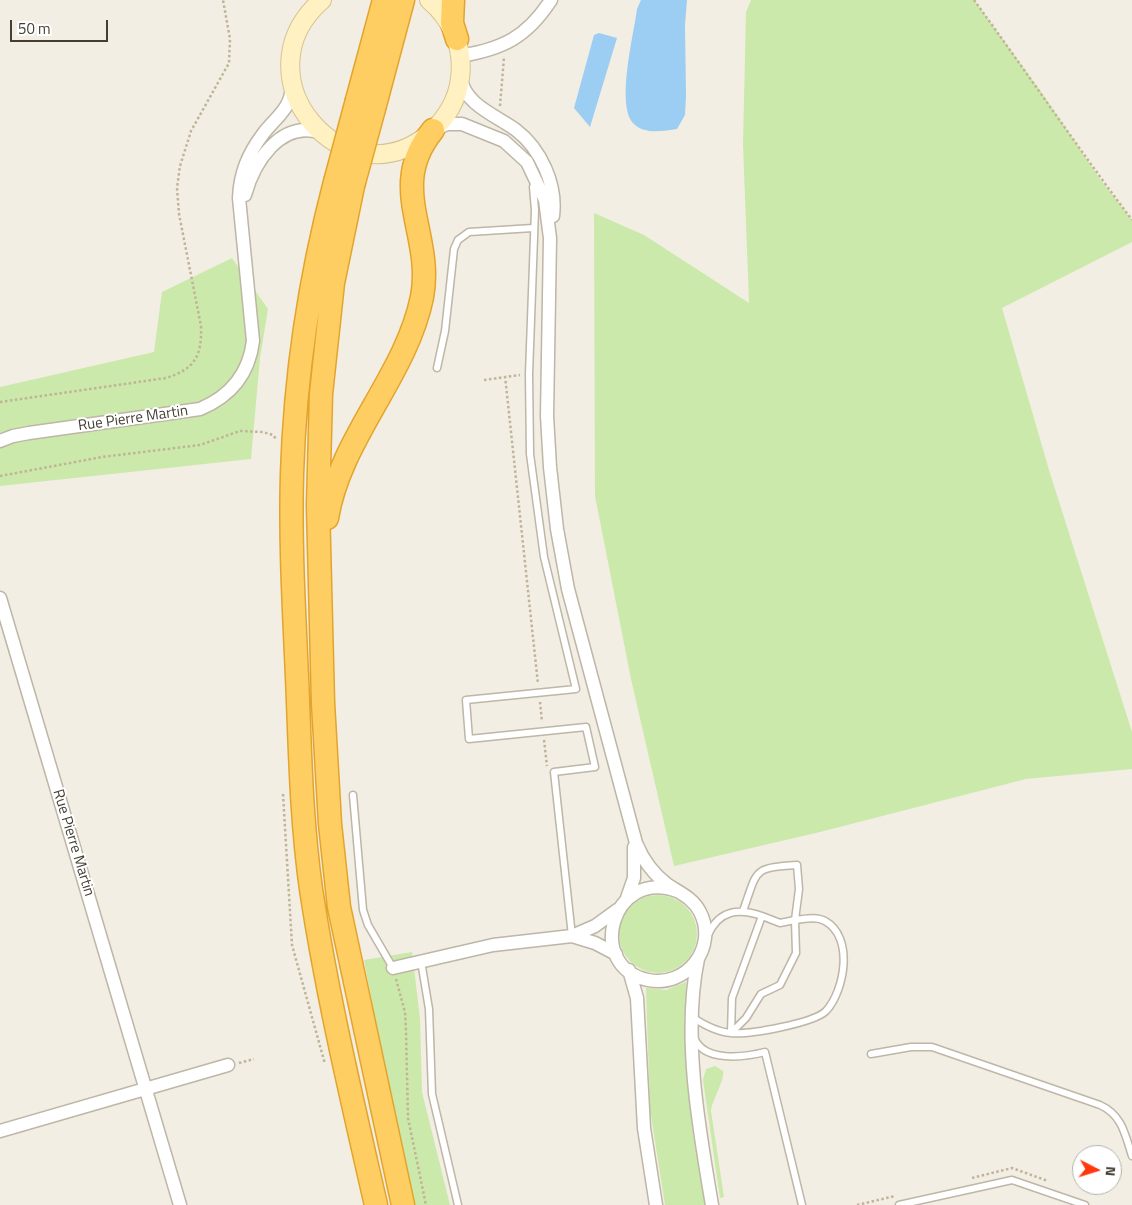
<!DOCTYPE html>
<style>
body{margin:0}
#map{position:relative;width:1132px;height:1205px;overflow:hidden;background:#f2eee3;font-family:"Titillium Web",sans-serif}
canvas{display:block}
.north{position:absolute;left:1072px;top:1145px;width:50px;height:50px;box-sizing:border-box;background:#fff;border:1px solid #b4b2ad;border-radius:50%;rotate:95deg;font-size:14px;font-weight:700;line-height:20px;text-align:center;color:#443e33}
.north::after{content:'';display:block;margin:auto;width:18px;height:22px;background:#ff380e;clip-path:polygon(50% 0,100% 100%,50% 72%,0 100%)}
.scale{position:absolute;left:10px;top:20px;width:98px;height:22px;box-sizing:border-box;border:2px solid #443e33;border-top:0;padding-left:6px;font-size:15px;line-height:18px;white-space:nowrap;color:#443e33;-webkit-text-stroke:4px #fff;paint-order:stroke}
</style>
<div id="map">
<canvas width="1132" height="1205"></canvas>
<div class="north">N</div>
<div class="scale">50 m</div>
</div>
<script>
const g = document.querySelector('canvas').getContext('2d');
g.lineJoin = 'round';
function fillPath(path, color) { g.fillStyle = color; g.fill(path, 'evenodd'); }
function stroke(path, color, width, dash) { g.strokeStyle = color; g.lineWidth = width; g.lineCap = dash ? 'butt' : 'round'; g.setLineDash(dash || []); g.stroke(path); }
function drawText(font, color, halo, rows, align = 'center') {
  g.font = font + ' "Titillium Web",sans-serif'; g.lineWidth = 4; g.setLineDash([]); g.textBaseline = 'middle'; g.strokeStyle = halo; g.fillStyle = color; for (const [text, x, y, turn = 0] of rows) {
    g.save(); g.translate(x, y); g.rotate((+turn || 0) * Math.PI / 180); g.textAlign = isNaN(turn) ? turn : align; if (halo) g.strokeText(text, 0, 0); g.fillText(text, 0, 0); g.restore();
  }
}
fillPath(new Path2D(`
 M751,0H974L1042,93L1100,179L1132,220V242L1002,308L1049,470L1132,732V769L1026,779L820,832L674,866L631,679L595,496L594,213L644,235L749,303L743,144L746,12Z
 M232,258L268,309L260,358L251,459L0,486V387L154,352L162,292Z
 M619 934a39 39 0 1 1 78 0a39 39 0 1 1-78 0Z
 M412,952L420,1018L422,1092L450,1205H414L391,1104L364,960Z
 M686,982C687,1059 692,1128 706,1205H665L650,1109L646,988L666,990Z
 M715,1066L723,1071C725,1080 712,1100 711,1111L724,1197L720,1198L703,1080L706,1069Z`), '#cbe9aa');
fillPath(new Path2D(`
 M641,0H687L685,25L686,96L685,115L677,129C663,131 644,135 633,123C616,103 634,34 637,9Z
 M599,33L617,38L590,127L574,108L594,35Z`), '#9ccdf2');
const lane = new Path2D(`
 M533,187L535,210L529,374L530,454L544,557L576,689L466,700L469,739L586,727L595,767L554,772L572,936
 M437,368L445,331L454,249L458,240L469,232L533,228
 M353,795L363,910L368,925L393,968
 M708,935C719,910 738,908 762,916L732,998L731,1033
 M421,961L429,1009L432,1094L458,1205
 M692,1017C704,1025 717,1032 731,1033C749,1035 814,1023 826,1011C845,990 854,937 825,921C816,916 805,919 795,920L799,889L797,865C752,868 758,869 743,911
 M731,1033L746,1018L761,994L780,985L796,953L795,920L780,923L762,916
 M694,1037C703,1063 745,1057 765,1052L802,1205
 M871,1054L911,1047H932L1100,1105C1122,1115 1125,1134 1132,1156
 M899,1205L1012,1180L1085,1205`);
const street = new Path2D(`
 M460,56C503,49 527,37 551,0
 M461,79C465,105 497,116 516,130C541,149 557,185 553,216
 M436,129L447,124H462L504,141L527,162L545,200L550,238L547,416L550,467L557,529L568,589L636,843C643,860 653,874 668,885C680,893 693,898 700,912C718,947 687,988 648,980C585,967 611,867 677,891
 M245,195C254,162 280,121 319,132
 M0,441L13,436L29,433L200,409C231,396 249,374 253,341L239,198C240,173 248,154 263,134C276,117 291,109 292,86
 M0,598L180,1205
 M627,898L634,878V847
 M572,936L595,943L616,954
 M698,959C682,1035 699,1129 712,1205
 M393,968L493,945L572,936L595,926L617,910
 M629,970L637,998L644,1128L656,1205
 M0,1131L228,1065`);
const secondary = new Path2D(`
 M322,0C235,76 345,205 430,133C446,119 458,99 460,78C464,48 452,19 429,0`);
const highway = new Path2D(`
 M453,0L452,23L457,39
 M357,100L384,0
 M375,105L403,0
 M335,182C310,277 295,376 292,474C290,542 294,609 297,677C300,747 301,819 311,889C327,995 352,1100 376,1205
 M353,186L333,283L321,394L318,505L323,703L330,824L339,907L403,1205
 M327,518C340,438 406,376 422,297C434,234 386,187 433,130`);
stroke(lane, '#beb6a6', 9);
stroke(street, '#beb6a6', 15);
stroke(secondary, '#d4c491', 20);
stroke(highway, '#e3a42d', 25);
stroke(new Path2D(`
 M974,0C1027,73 1078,148 1132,220
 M500,106L504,57
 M505,376L538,684
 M484,380L520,375
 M0,402L166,378C195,369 202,356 201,326L179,214L177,188L180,166L191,131L229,63L230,39L223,0
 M0,476L102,457L200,445L240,431L263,432L273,435L276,439
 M540,702L542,722
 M544,740L547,766
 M283,794L292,945L325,1064
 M396,979L405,1012L406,1031L408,1118L426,1205
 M239,1063L254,1059
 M972,1178L1012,1168L1048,1181
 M857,1205L895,1196`), '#c0b396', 2.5, [2.5, 2.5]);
stroke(lane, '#fff', 6);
stroke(street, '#fff', 12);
stroke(secondary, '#fff1c1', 18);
stroke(highway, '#ffce62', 22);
const highwayBridge = new Path2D(`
 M335,182L357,100
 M353,186L375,105`);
stroke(highwayBridge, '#e3a42d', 25, []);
stroke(highwayBridge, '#ffce62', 22);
drawText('15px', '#443e33', '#fff', [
 ["Rue Pierre Martin",133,419,-8],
 ["Rue Pierre Martin",73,843,73]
]);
</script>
